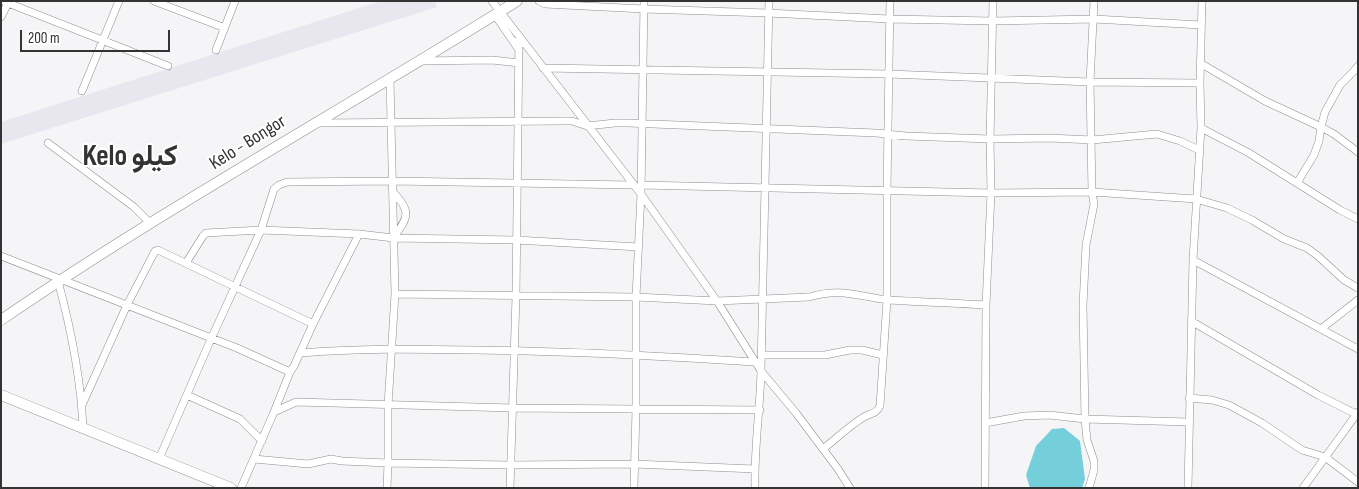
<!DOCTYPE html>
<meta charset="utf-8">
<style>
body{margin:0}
#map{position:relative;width:1359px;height:489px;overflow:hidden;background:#f5f4f6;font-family:"Sofia Sans Condensed",sans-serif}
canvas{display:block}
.frame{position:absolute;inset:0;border:2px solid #333334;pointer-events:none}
.scale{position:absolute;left:20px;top:30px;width:150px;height:22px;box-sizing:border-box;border:2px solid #333334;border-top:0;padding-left:6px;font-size:15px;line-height:18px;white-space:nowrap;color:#333334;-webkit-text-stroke:4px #fff;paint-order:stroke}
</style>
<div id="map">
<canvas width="1359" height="489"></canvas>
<div class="frame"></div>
<div class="scale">200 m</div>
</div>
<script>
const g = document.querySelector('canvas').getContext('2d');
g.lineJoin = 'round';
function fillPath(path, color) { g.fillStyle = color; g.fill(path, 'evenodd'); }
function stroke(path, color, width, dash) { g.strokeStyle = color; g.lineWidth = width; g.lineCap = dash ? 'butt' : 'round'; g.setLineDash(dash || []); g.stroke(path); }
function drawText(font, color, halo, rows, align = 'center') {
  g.font = font + ' "Sofia Sans Condensed",Vazirmatn,sans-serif'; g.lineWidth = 4; g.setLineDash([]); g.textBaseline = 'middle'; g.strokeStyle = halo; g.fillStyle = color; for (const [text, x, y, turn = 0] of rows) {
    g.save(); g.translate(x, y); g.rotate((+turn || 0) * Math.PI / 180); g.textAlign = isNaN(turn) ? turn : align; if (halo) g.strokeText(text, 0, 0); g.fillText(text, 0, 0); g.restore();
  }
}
fillPath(new Path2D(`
 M381,1H435L437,7L1,144V122Z`), '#e8e7f0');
fillPath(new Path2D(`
 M1064,428L1080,441L1085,479L1082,488H1030L1026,475L1036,446L1052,429Z`), '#75cfda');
const minor = new Path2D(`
 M3,1L168,66
 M154,1L225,28
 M492,1L641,194L717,301L761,371L796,413L838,469L850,488
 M539,1L545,4L644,9L768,13L889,19L993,21L1094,19L1201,25
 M495,15L519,50
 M1,17L9,1
 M216,50L235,1
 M419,61L492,60L519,63
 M1200,63L1265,101L1321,127L1334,134L1358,152
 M543,68L889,74L1090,82L1200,83
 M82,91L119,1
 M317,123L561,121H572L587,126L615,123H628L876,133L906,136L990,139L1050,138L1092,140L1157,134L1180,141L1199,150
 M1201,128L1249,153L1340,210L1358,219
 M48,143L134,207L151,224
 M1297,183L1314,155L1319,141L1321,127L1325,112L1340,85L1354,71L1358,66
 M641,185L991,193L1092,192L1196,199L1227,208L1252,220L1284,239L1307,248L1318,256L1344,280L1358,288
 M393,192C412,212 408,217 394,237
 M1,256L237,348L290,372
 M1193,260L1358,349
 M186,263L203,236L206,233L261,230L359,234L394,238L516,240L638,247
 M58,281C71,329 81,379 83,429
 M395,294L636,297L717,301L809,297C843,287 858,297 889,300C921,302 954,303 986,305
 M1191,321L1318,395L1358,415
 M1321,329L1358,300
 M301,353C359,348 416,349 475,350C569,351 661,356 755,362
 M761,355H825L850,350H862L883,355
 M187,395L240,419L262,441
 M1189,398L1212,400L1229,405L1262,423L1302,450L1325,457L1358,482
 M82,405L127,305L155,251L158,250L313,324
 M274,412L296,402L512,408L760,410
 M985,423L1024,416L1049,415L1085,419L1189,422
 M823,449C836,439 850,425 864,417C871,413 876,414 880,406L887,300V190L890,1
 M159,459L211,339L261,230L274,189L279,185L287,182L393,181L633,185
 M254,459L308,464L331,459L342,461L388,463L509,465L634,464L755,469
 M241,488L274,412L290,372L294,366L313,324L359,234
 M387,488L388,463V405L395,294L390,79
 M510,488L516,296L519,36
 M634,488L636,408V297L641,194L644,1
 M755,488C754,449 760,410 761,371L769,1
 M985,488L986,305L991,193L990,139L993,1
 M1089,488L1094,470V461L1087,440L1085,419L1083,305L1086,245L1094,204L1092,192L1090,82L1094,1
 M1188,488L1193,260L1201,128L1200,83L1202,1
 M1303,488L1358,412`);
const highway = new Path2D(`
 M1,320C168,206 346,108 517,1
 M1,395L231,488`);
stroke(minor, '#8e8e8f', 8);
stroke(highway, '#8e8e8f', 11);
stroke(minor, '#fff', 7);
stroke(highway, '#fff', 10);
drawText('19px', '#333334', '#fff', [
 ["Kelo - Bongor",248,143,-32]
]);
drawText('bold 29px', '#333334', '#fff', [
 ["Kelo كيلو",130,158]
]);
</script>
